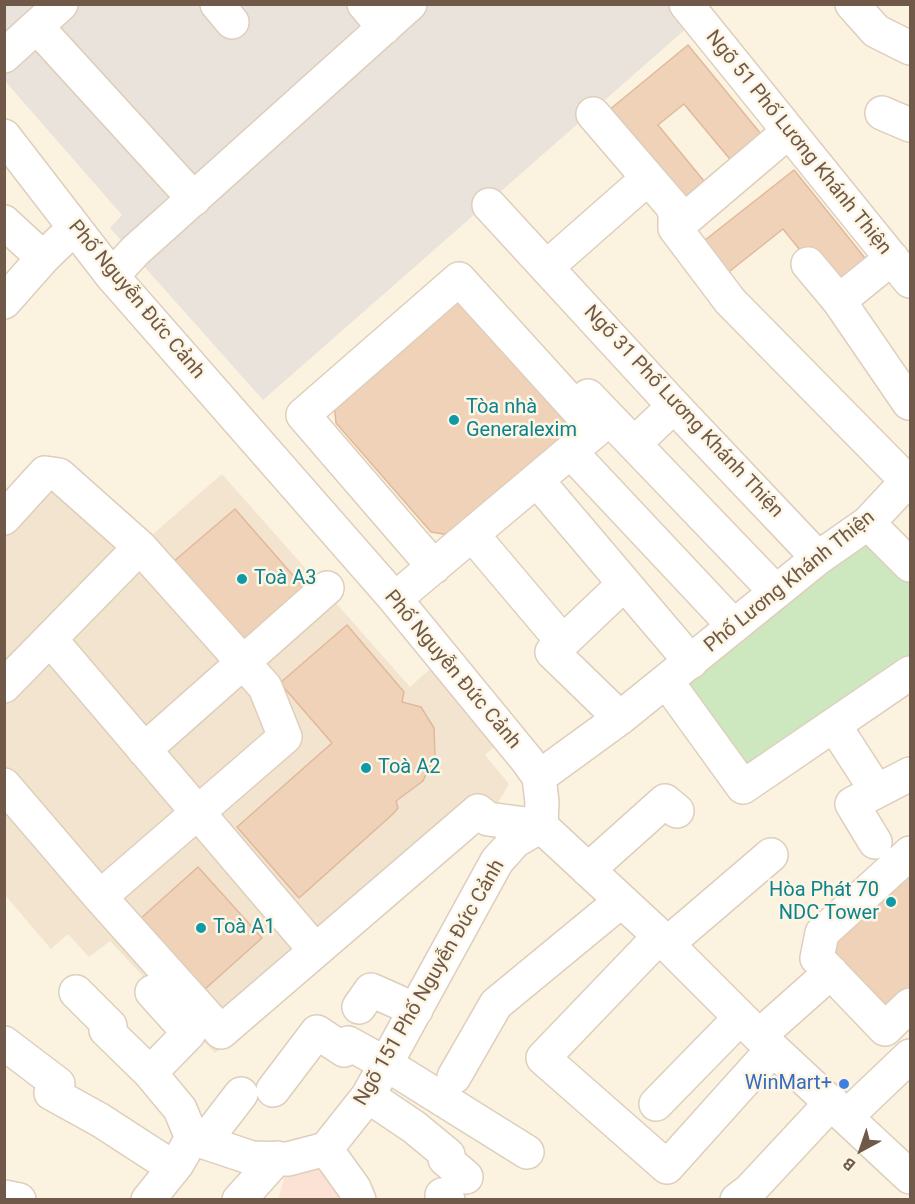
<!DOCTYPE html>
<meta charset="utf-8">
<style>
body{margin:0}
#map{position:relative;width:915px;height:1204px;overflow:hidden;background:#fbf2e0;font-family:Roboto,sans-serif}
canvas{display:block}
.frame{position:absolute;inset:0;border:6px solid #705948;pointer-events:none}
.north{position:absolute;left:831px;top:1120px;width:60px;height:60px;-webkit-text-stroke:4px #fef6e5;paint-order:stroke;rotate:220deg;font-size:16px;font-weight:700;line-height:24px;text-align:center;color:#705948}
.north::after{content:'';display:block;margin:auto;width:21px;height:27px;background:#705948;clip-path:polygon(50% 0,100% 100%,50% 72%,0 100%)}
</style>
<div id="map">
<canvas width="915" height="1204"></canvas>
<div class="frame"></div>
<div class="north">B</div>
</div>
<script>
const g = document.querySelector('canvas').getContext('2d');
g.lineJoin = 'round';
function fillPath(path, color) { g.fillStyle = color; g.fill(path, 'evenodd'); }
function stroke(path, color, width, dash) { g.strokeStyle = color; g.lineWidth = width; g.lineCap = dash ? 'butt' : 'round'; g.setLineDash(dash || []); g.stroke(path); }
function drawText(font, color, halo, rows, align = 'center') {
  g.font = font + ' Roboto,sans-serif'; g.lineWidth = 5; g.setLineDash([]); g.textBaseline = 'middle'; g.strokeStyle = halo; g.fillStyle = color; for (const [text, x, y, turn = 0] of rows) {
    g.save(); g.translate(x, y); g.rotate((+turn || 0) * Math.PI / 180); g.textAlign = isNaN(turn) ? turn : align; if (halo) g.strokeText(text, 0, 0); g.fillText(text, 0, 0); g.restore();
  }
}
fillPath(new Path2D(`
 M49,461L144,542L222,474L410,687L440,660L503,739L485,755L509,784L481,831L215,1053L110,941L89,957L68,934L51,949L5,895V510Z`), '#f2e4cf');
fillPath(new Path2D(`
 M323,1155L350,1200H278L288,1165Z`), '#fbe2d4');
fillPath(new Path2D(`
 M667,4L688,27L263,400L110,228L122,215L5,81L4,5Z`), '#e9e3db');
fillPath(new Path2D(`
 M868,527L910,569V668L744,781L671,683Z`), '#cde7bf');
const building = new Path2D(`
 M688,45L770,145L739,170L684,104L658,125L713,192L686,214L603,115Z
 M794,170L869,263L833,291L783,229L725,275L700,244Z
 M454,300L475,307L573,416L571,442L455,536L431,532L336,423L334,404Z
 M235,509L311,596L248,649L173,562Z
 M347,625L404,692L402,702L421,707L434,728L435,755L423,781L396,801L398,808L393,814L299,898L237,827L332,743L280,683Z
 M910,866V994L886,1006L878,997L872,1002L832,960L838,955L830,947Z
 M198,867L262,938L204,990L140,919Z`);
fillPath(building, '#efd2b8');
stroke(building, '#e1b99a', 1.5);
const minor = new Path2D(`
 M217,4L232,22
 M364,4L384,28
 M686,4L910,281
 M852,4L876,31L910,48
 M37,27L194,199
 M4,56L61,4
 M882,113L910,125
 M593,114L673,207L675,215V228
 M4,136L112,276L395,599L527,760L539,777L542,802L541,826L652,929L759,1036L910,1177
 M489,205L674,406L818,558
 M4,222L43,258
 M675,228L730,301L907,481
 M675,228L788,132
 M808,264L839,301L892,258
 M548,266L648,178
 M112,276L135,251L410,4
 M839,301L909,403
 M4,302L43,258L74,228
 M588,396L776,592
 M634,444L674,406
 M580,462L734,626
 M546,491L691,662
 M4,518L45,473L59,475L140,547L265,687L285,737L100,897
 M868,523L910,565
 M481,545L563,642L552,652L620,718
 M395,599L596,430L459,279L303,415L434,567
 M50,639L315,950
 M563,642L624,584
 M667,682L743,787L910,673
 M4,686L140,547
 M834,725L876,790
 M144,750L327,588
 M539,777L620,718L818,558L868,523L910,478
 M4,785L100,897L221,1032L478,811L488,819L541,826
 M875,842L852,804L910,774
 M910,853L822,933L817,958L885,1029L910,1005
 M588,870L665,801L677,811
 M659,937L543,1058L667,1167L773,1049
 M667,944L771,855
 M76,992L110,1026L106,1030L150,1073L180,1109L192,1138
 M359,1007L371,990L416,1010
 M759,1036L831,972
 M4,1043L58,1084L51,1093L100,1120L174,1168
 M150,1073L189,1033L152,992
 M454,1077L496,1004L621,901
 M273,1090L317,1032L344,1050L348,1043L386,1064L527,1152
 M368,1096L414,1127L448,1155L445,1159L466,1177
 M656,1104L740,1018
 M847,1116L910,1056
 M204,1142L241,1094
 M326,1149L354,1188L359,1200
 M442,1195L448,1200
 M4,1197L19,1200
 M148,1200L177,1164L192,1138L252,1158L288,1159L326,1149L368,1096L497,861L515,841L541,826
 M239,1200L277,1158
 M737,1200L750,1190L832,1102`);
stroke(minor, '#decebc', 36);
stroke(minor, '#fff', 33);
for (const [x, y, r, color] of [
 [454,420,6,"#0f9aa8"],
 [242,579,6,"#0f9aa8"],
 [366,768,6,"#0f9aa8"],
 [891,902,6,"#0f9aa8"],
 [201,928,6,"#0f9aa8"],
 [844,1084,6,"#3f7fe0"]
]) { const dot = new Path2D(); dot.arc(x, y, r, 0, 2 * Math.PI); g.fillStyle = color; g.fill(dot); stroke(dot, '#fef6e5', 2); }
drawText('20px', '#705948', '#fef6e5', [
 ["Ngõ 51 Phố Lương Khánh Thiện",798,143,51],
 ["Phố Nguyễn Đức Cảnh",136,300,50],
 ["Ngõ 31 Phố Lương Khánh Thiện",683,412,47],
 ["Phố Lương Khánh Thiện",790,582,-39],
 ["Phố Nguyễn Đức Cảnh",452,670,50],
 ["Ngõ 151 Phố Nguyễn Đức Cảnh",430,983,-60]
]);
drawText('20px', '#0d838f', '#fef6e5', [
 ["Tòa nhà",466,408],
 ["Generalexim",466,431],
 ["Toà A3",254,579],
 ["Toà A2",378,768],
 ["Hòa Phát 70",879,891,"right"],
 ["NDC Tower",879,914,"right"],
 ["Toà A1",213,928]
], 'left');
drawText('20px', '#366cbe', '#fef6e5', [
 ["WinMart+",832,1084]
], 'right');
</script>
